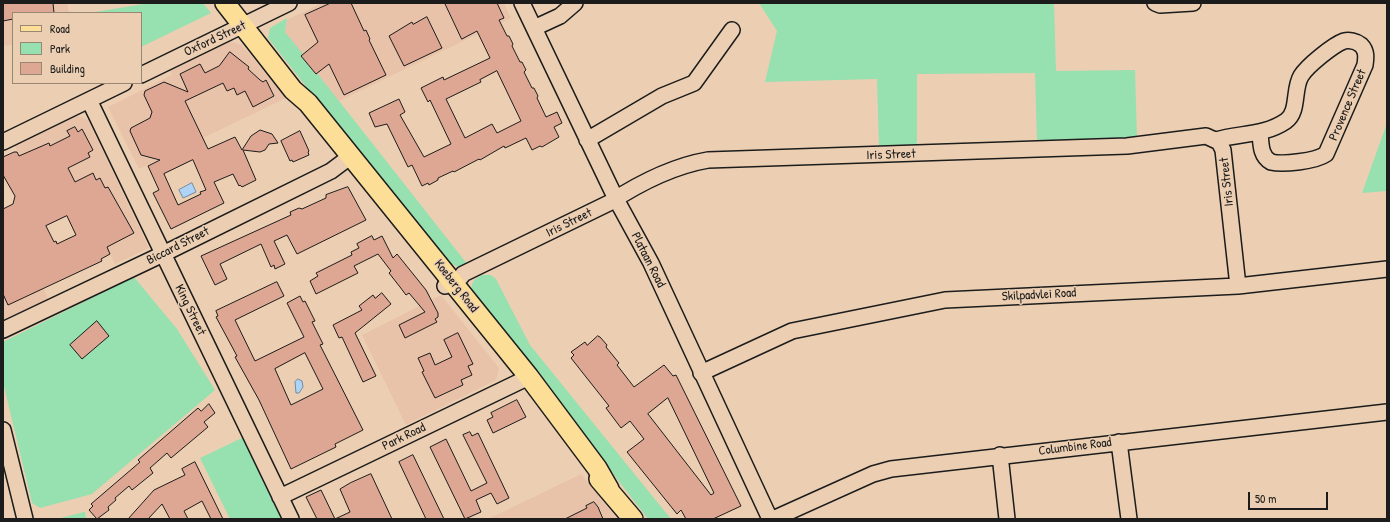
<!DOCTYPE html>
<style>
body{margin:0}
#map{position:relative;width:1390px;height:522px;overflow:hidden;background:#eccfb2;font-family:"Patrick Hand",sans-serif}
canvas{display:block}
.frame{position:absolute;inset:0;border:4px solid #1c1c1c;pointer-events:none}
.legend{position:absolute;left:12px;top:12px;width:130px;height:72px;box-sizing:border-box;background:#eccfb2;border:1px solid #998776;margin:0;padding:5px 7px;list-style:none;font-size:12px;color:#1c1c1c}
.legend li{display:flex;align-items:center;gap:8px;height:20px}
.legend b{width:20px;border:1px solid #998776}
.scale{position:absolute;left:1248px;top:492px;width:80px;height:18px;box-sizing:border-box;border:2px solid #1c1c1c;border-top:0;padding-left:5px;font-size:12px;line-height:14px;white-space:nowrap;color:#1c1c1c;-webkit-text-stroke:3px #eccfb2;paint-order:stroke}
</style>
<div id="map">
<canvas width="1390" height="522"></canvas>
<div class="frame"></div>
<ul class="legend">
<li><b style="height:5px;background:#fcde96"></b>Road</li>
<li><b style="height:11px;background:#97e0af"></b>Park</li>
<li><b style="height:11px;background:#dda793"></b>Building</li>
</ul>
<div class="scale">50 m</div>
</div>
<script>
const g = document.querySelector('canvas').getContext('2d');
g.lineJoin = 'round';
function fillPath(path, color) { g.fillStyle = color; g.fill(path, 'evenodd'); }
function stroke(path, color, width, dash) { g.strokeStyle = color; g.lineWidth = width; g.lineCap = dash ? 'butt' : 'round'; g.setLineDash(dash || []); g.stroke(path); }
function drawText(font, color, halo, rows, align = 'center') {
  g.font = font + ' "Patrick Hand",sans-serif'; g.lineWidth = 3; g.setLineDash([]); g.textBaseline = 'middle'; g.strokeStyle = halo; g.fillStyle = color; for (const [text, x, y, turn = 0] of rows) {
    g.save(); g.translate(x, y); g.rotate((+turn || 0) * Math.PI / 180); g.textAlign = isNaN(turn) ? turn : align; if (halo) g.strokeText(text, 0, 0); g.fillText(text, 0, 0); g.restore();
  }
}
fillPath(new Path2D(`
 M3,3H67L69,13H13V45L3,46Z
 M322,3H504L511,18L339,101L317,73L316,74L285,32L287,20Z
 M230,41L242,45L286,98L139,169L108,107L172,75L170,71Z
 M76,116L82,117L88,120L149,248L115,264L82,197L37,192L15,146Z
 M14,229L49,300L3,323V235Z
 M441,295L499,368L496,380L406,425L362,335Z
 M581,474L617,519H488Z`), '#e8c3a9');
fillPath(new Path2D(`
 M150,3H203L211,13L141,47V13H89Z
 M759,3H1054L1056,71L1135,70L1137,138L1037,143L1035,73L917,74V147L879,149L877,79L765,82L777,31Z
 M287,18L285,32L303,54L301,56L315,74L317,73L468,265L460,268L448,262L355,149L268,38L270,28Z
 M1387,123V191L1362,193Z
 M482,275H491L496,279L530,345L671,519H648L473,293C469,284 474,279 482,275Z
 M134,277L177,329L215,390L92,494L40,508L32,503L3,382V342Z
 M244,437L284,519H230L200,458Z
 M85,512L86,519H57L84,512Z`), '#97e0af');
const water = new Path2D(`
 M192,183L196,192L183,198L179,190Z
 M298,379L302,381L303,387L299,393H296L295,382Z`);
fillPath(water, '#add4f7');
stroke(water, '#738a9f', 1);
const building = new Path2D(`
 M3,3H53L54,13H13V19L3,21Z
 M331,3H351L364,31L366,30L370,39L369,40L386,75L344,95L329,64L316,74L301,56L318,42L305,15Z
 M445,3H497L504,18L499,20L507,36H509L513,44L512,46L520,62H522L526,70L524,72L532,88H534L538,96L537,98L546,117L557,112L562,123L554,127L559,137L542,147L540,146L532,150L526,138L505,148L504,146L480,160L479,159L454,172L453,171L438,178V180L429,185L428,183L422,186L412,165L408,167L387,124L375,127L369,113L399,99L405,112L400,115L424,157L451,144L430,100L428,102L421,88L443,77L444,80L490,58L477,31L462,39ZM497,71L521,121L497,133L492,124L465,138L446,99L481,82L480,80Z
 M427,17L442,48L404,66L389,36L412,22L413,24Z
 M230,52L249,67L248,69L260,80L263,82L266,80L274,96L253,107L245,91L237,95L234,88L227,91L223,83L185,101L208,149L235,137L242,150L251,136L260,130L272,134L278,143L269,144L265,150L260,152L243,150L256,180L242,187L240,185L239,186L233,174L214,182L224,203L171,229L153,193L159,190L148,166L160,160L141,155L130,131L131,128L150,118L152,112L144,95L145,91L164,82L188,92L180,74L200,64L205,73L219,66ZM193,160L206,190L200,192L201,194L178,205L164,174Z
 M75,127L78,132L82,129L93,150L88,153L90,157L68,168L75,182L93,173L96,180L100,178L105,188L108,187L134,233L107,247L110,254L101,259L102,261L8,305L3,294V209L13,204L15,196L3,175V157L14,152H17L19,156L49,143L50,146L70,136L67,131ZM67,216L76,235L57,244L56,241L54,242L46,226Z
 M300,131L309,151L308,152L309,155L293,162L292,160L290,161L281,141Z
 M348,187L366,220L297,254L287,235L274,241L285,264L275,269L274,265L271,267L261,244L220,264L227,279L215,285L201,256L291,215L290,212L299,208L302,209L326,198V195Z
 M372,236L374,240L382,236L393,258L397,254L426,290L438,313V317L435,319L437,322L405,338L399,325L425,312L409,293L406,295L400,287L389,273L391,271L378,254L354,266L358,273L316,294L310,281L318,276L316,273L352,255L351,252L359,248L357,244Z
 M277,282L284,296L235,320L255,361L304,337L287,303L300,296L303,302L305,301L315,321L312,322L323,344L320,345L363,430L335,444L336,447L291,469L259,400L235,357L237,356L216,317L218,316L216,311ZM305,353L323,389L291,405L275,369Z
 M382,293L391,304L355,333L376,376L363,382L342,337L339,338L333,325L362,310L359,306L373,295L375,298Z
 M97,321L109,336L82,359L70,345Z
 M458,333L473,364L468,366L472,375L461,380L463,385L435,398L422,372L424,371L418,358L430,353L435,365L452,357L444,340Z
 M598,336L600,337L607,345L606,347L619,363L617,365L634,387L664,365L673,376L676,375L741,506L713,519H686L681,510L677,514L627,452L644,439L630,421L621,428L606,408L609,406L571,358L574,355L571,352L585,342L587,345ZM668,398L714,493L711,495L648,414Z
 M517,400L526,417L493,433L487,420L493,417L491,413Z
 M209,404L215,413L204,422L208,427L171,458L167,453L150,468L153,473L132,490L129,486L115,498L116,500L108,507L109,510L97,519L89,510L93,506L91,504L140,462L138,460L161,440L198,408L201,411Z
 M470,432L472,436L478,433L509,498L497,504L491,493L476,500L481,512L465,519L430,447L446,439L471,491L487,483L463,435Z
 M413,455L444,519H426L399,462Z
 M195,462L223,519H211L202,501L184,511L188,519H170L162,504L148,519H128L154,490L185,475L182,469Z
 M371,474L392,519H317L306,497L321,490L335,519L350,512L340,489L350,483Z
 M594,502L598,507L603,519H565L587,508L586,506Z`);
fillPath(building, '#dda793');
stroke(building, '#1c1c1c', 1);
const minor = new Path2D(`
 M522,3L616,199L651,263L770,519
 M1155,3L1160,5L1193,3
 M534,28L560,16L575,3
 M141,75L289,3
 M89,100L291,519
 M587,140L662,96L694,83L732,30
 M1216,140C1239,133 1264,136 1286,121C1299,112 1293,89 1301,76C1307,66 1333,45 1344,41C1349,40 1356,41 1361,45C1367,51 1366,58 1365,65L1326,154C1316,161 1283,165 1271,162C1260,156 1261,143 1260,132
 M3,142L124,83
 M445,286L461,277L463,274L609,203C638,184 673,166 708,160L1127,146L1206,136L1219,142L1223,150L1238,286
 M3,330L163,254L331,171L351,156
 M701,373L792,331L945,300L1238,286L1387,269
 M3,430L25,519
 M1119,442L1129,519
 M1000,455L1007,519
 M280,497L529,377
 M773,519L873,474L891,469L1387,412`);
const major = new Path2D(`
 M225,3L293,90L308,103L529,377L597,468L609,489
 M599,479L633,519`);
stroke(minor, '#1c1c1c', 18);
stroke(major, '#1c1c1c', 22);
stroke(minor, '#eccfb2', 15);
stroke(major, '#fcde96', 19);
drawText('13px', '#1c1c1c', '#eccfb2', [
 ["Oxford Street",215,39,-25],
 ["Provence Street",1348,105,-67],
 ["Iris Street",891,155,-2],
 ["Iris Street",1227,182,-96],
 ["Iris Street",569,223,-26],
 ["Biccard Street",178,246,-27],
 ["Plataan Road",648,260,63],
 ["Koeberg Road",456,286,52],
 ["Skilpadvlei Road",1039,295,-3],
 ["King Street",190,310,64],
 ["Park Road",404,437,-26],
 ["Columbine Road",1075,447,-7]
]);
</script>
